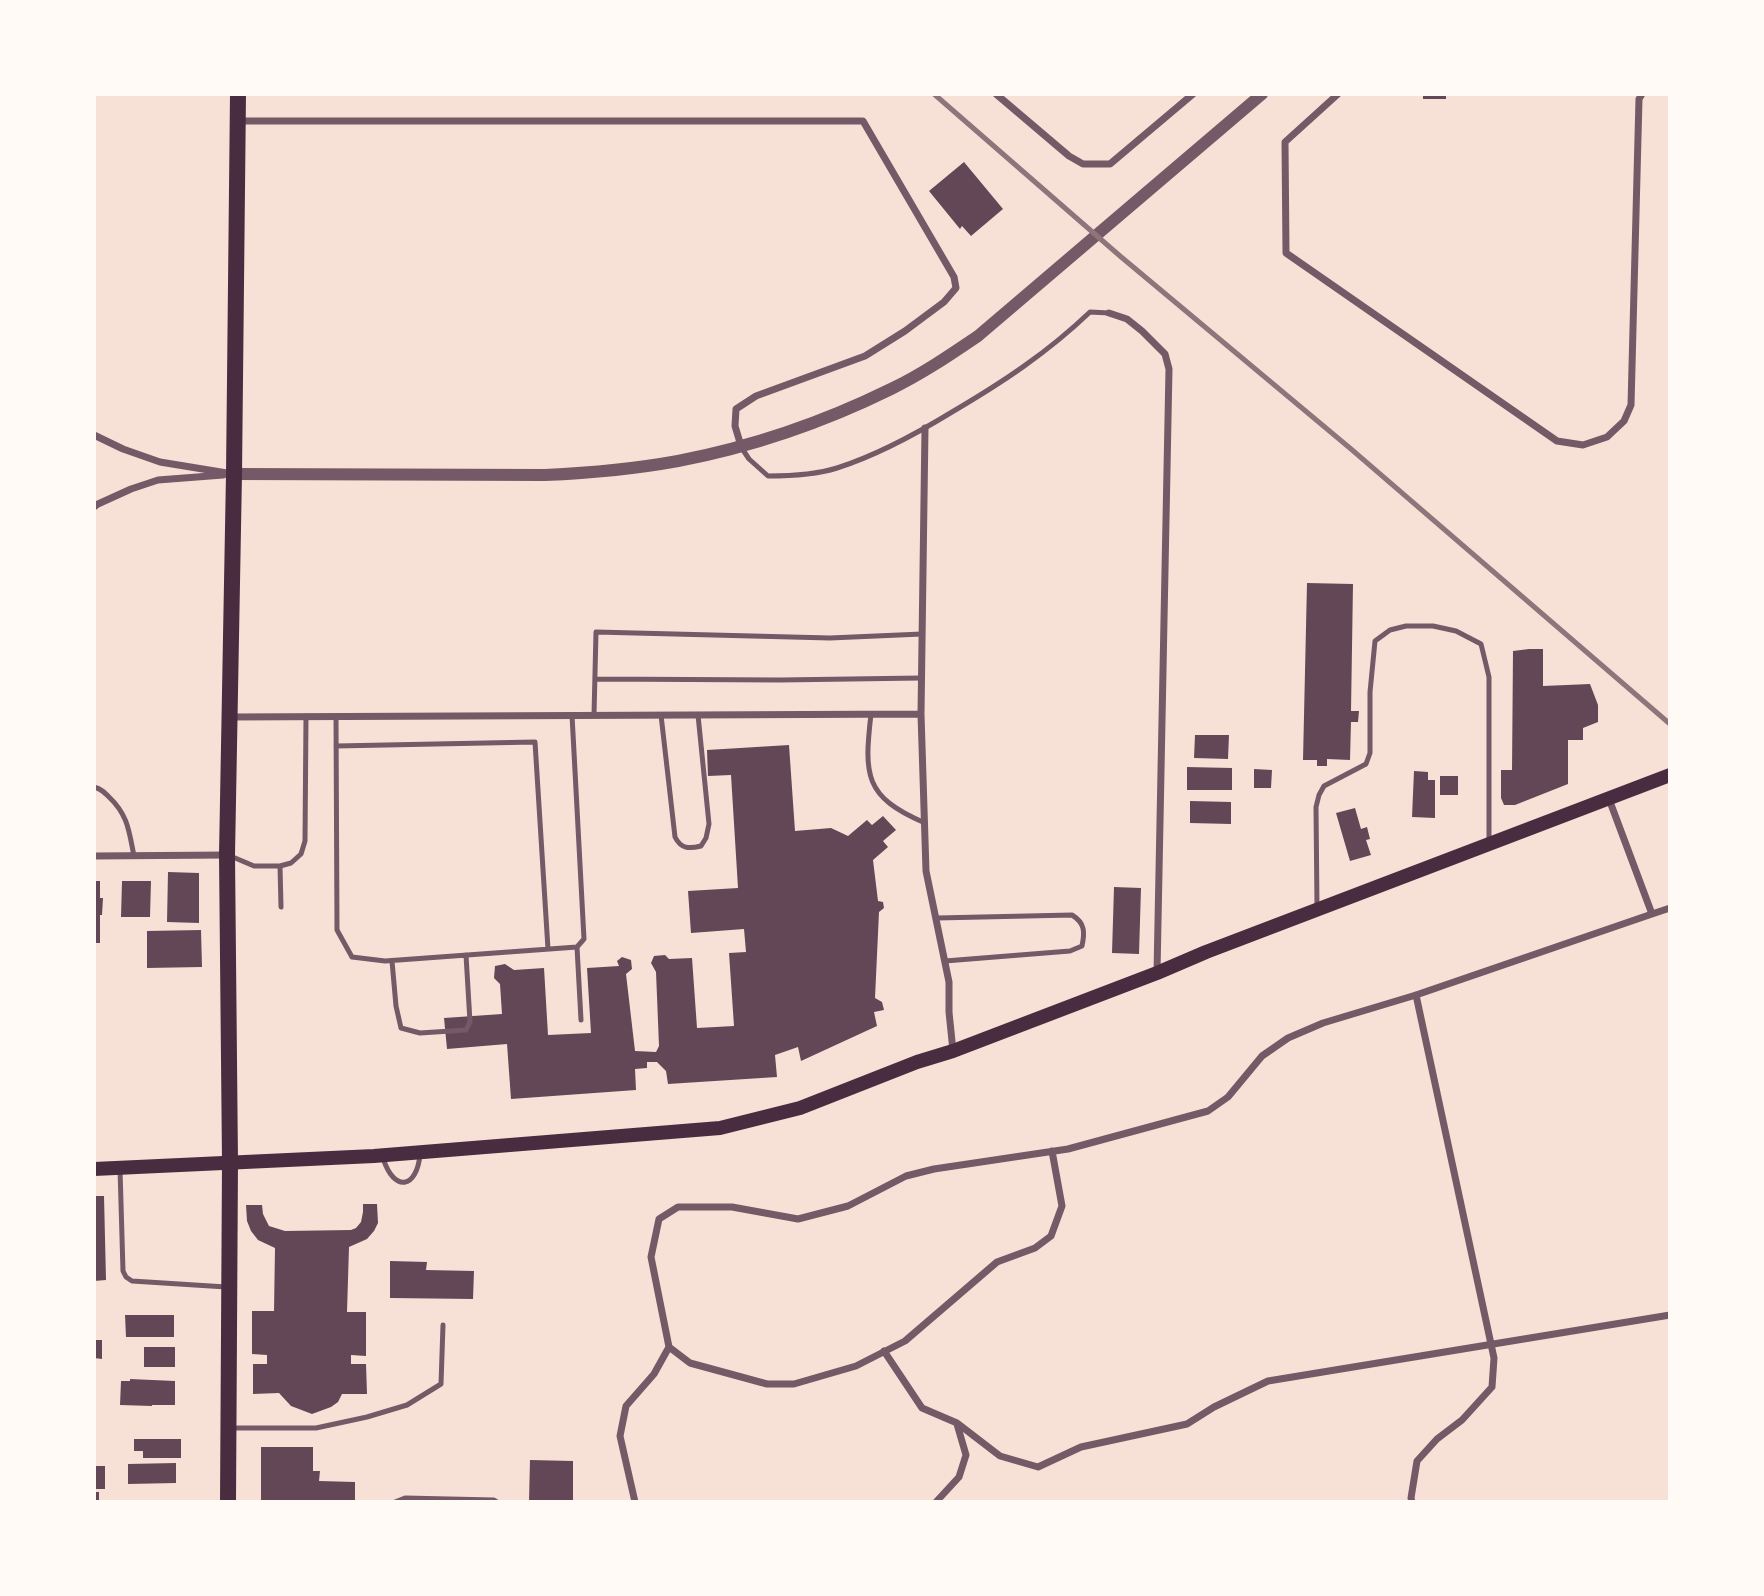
<!DOCTYPE html>
<style>
body{margin:0}
#map{position:relative;width:1764px;height:1596px;overflow:hidden;background:#f7e1d7;font-family:Jost,sans-serif}
canvas{display:block}
.frame{position:absolute;inset:0;border:96px solid #fffaf5;pointer-events:none}
</style>
<div id="map">
<canvas width="1764" height="1596"></canvas>
<div class="frame"></div>
</div>
<script>
const g = document.querySelector('canvas').getContext('2d');
g.lineJoin = 'round';
function fillPath(path, color) { g.fillStyle = color; g.fill(path, 'evenodd'); }
function stroke(path, color, width, dash) { g.strokeStyle = color; g.lineWidth = width; g.lineCap = dash ? 'butt' : 'round'; g.setLineDash(dash || []); g.stroke(path); }
fillPath(new Path2D(`
 M1423,94H1446V99H1423Z
 M964,162L1003,209L971,236L962,226L960,229L929,191Z
 M1307,583L1353,584L1351,711H1359L1358,722H1351L1350,760L1327,759V766H1317V760H1303Z
 M1529,649H1543V686L1590,684L1598,705V722L1583,728V740H1568V784L1515,805H1504L1501,798V770H1512L1513,651Z
 M1195,735H1229L1228,759L1194,758Z
 M789,745L795,831L831,828L848,836L867,820L872,825L883,816L896,830L883,841L888,847L873,860L878,901L883,902L884,908L879,912L875,998L882,1002L884,1010L874,1012L877,1026L801,1061L798,1047L775,1055L777,1077L668,1084L666,1071L657,1062H647V1068L635,1069L636,1090L511,1099L507,1044L447,1049L444,1018L502,1014L500,984L494,978L495,966L505,964L514,970L544,968L548,1035L591,1033L587,968L619,966L617,961L622,957L631,960L632,969L626,974L635,1051L656,1052L659,1046L656,972L651,963L654,956L665,955L669,959L692,958L697,1028L734,1026L729,953L746,952L744,929L691,933L688,891L738,888L731,775L708,776L707,750Z
 M1187,767L1232,768V790H1187Z
 M1254,769L1272,770L1271,788H1254Z
 M1414,771L1428,772V780H1435V818L1412,817Z
 M1440,776H1458V795H1440Z
 M1190,801L1231,802V824L1190,823Z
 M1355,808L1361,829L1367,827L1370,839L1366,840L1371,855L1350,861L1336,813Z
 M168,872L199,873V923L167,922Z
 M94,881H100V898H103L102,915H100V943H94Z
 M122,881H151L150,917H121Z
 M1114,887L1141,888L1139,954L1112,953Z
 M201,930L202,967L147,968V931Z
 M94,1196H104L106,1280L94,1281Z
 M363,1204H377L378,1223L374,1231L367,1239L349,1247L347,1312H366V1356L351,1355V1364H366L367,1394H342L338,1402L331,1407L312,1414L291,1406L279,1393L253,1394V1364H267V1355L252,1354V1311H274L275,1248L258,1240L251,1231L247,1221L246,1205H262L263,1214L269,1226L285,1231L351,1230L356,1228L361,1222L363,1212Z
 M390,1261L427,1262L426,1270L474,1271L473,1299L390,1298Z
 M125,1315H174V1337H126Z
 M94,1340H102V1359L94,1358Z
 M144,1347H175V1367H144Z
 M130,1379L175,1381V1405H152V1406L120,1405L121,1381H130Z
 M134,1439H181V1458H143V1451H134Z
 M261,1447H313V1471H320L319,1481L355,1482V1502H261Z
 M530,1460L573,1461V1502H529Z
 M176,1463V1483L128,1484V1464Z
 M94,1466H105V1489H94Z
 M94,1492H99V1502H94Z`), '#644757');
stroke(new Path2D(`
 M741,447L749,459L768,476C791,476 815,475 837,468C878,455 916,434 952,412C1003,382 1047,353 1090,312L1109,313
 M595,679L780,680L921,678
 M871,714C864,775 864,797 925,823
 M594,715L596,632L830,638L922,634
 M661,715L675,837C681,849 689,849 701,846L706,838L709,824L698,715
 M336,716L337,930L352,957L385,961L577,947L584,939L572,715
 M336,746L535,742L548,949
 M94,787C101,789 104,792 109,797C128,815 129,831 134,856
 M228,855L254,866H280L291,863L301,854L305,841L306,716
 M280,866L281,907
 M1317,907L1316,807L1319,795L1324,786L1366,764L1370,753V692L1375,641L1390,630L1406,626H1433L1456,631L1481,644L1489,677V842
 M937,918L1072,915C1085,923 1085,932 1082,946L1070,951L945,961
 M577,947L581,1020
 M392,961L396,1006L401,1028L420,1033L466,1030L470,1022L466,955
 M383,1158C394,1193 417,1189 420,1154
 M120,1169L123,1271L126,1277L132,1281L226,1287
 M231,1428H316L367,1417L407,1405L441,1384L443,1325
 M395,1502L405,1498L494,1500L497,1502`), '#755966', 5);
stroke(new Path2D(`
 M996,94L1069,156L1083,164H1110L1193,94
 M1338,94L1285,142L1286,253L1557,441L1583,445L1607,437L1624,421L1631,405L1639,99L1642,94
 M239,121H863L954,277L956,288L944,302L905,331L865,356L756,396L736,409L735,426L741,446
 M1109,313L1127,319L1142,331L1165,354L1169,369L1157,972
 M925,428L921,714L926,871L949,982V1012L953,1051
 M94,435L123,449L160,462L233,474
 M94,507L98,504L131,489L158,480L223,475
 M229,717L921,714
 M1609,799L1652,914L1670,908
 M94,856L227,855
 M1052,1151L1062,1206L1051,1236L1035,1248L997,1262L905,1341L856,1366L794,1384H767L690,1363L669,1347L651,1257L659,1219L678,1207H732L798,1219L848,1206L906,1176L934,1169L1068,1149L1208,1111L1228,1097L1262,1056L1288,1038L1323,1023L1416,995L1652,914
 M884,1351L922,1408L957,1423L1000,1456L1038,1467L1081,1447L1187,1424L1214,1407L1268,1381L1670,1315
 M635,1502L620,1436L626,1406L654,1374L669,1347
 M936,1502L959,1477L966,1455L957,1424
 M1412,1502L1411,1498L1417,1461L1437,1439L1462,1420L1492,1387L1494,1358L1416,995`), '#755966', 7);
stroke(new Path2D(`
 M234,474L545,475C590,473 634,469 678,461C751,447 824,422 891,389C922,374 950,355 978,336L1262,94`), '#755966', 12);
stroke(new Path2D(`
 M94,1169L374,1156L720,1128L800,1108L917,1062L953,1051L1157,973L1206,952L1670,775`), '#4a2c40', 14);
stroke(new Path2D(`
 M228,1502L230,1162L227,855L234,474L238,94`), '#4a2c40', 16);
stroke(new Path2D(`
 M934,94L1120,256L1351,449L1670,724`), '#8f747c', 5);
</script>
